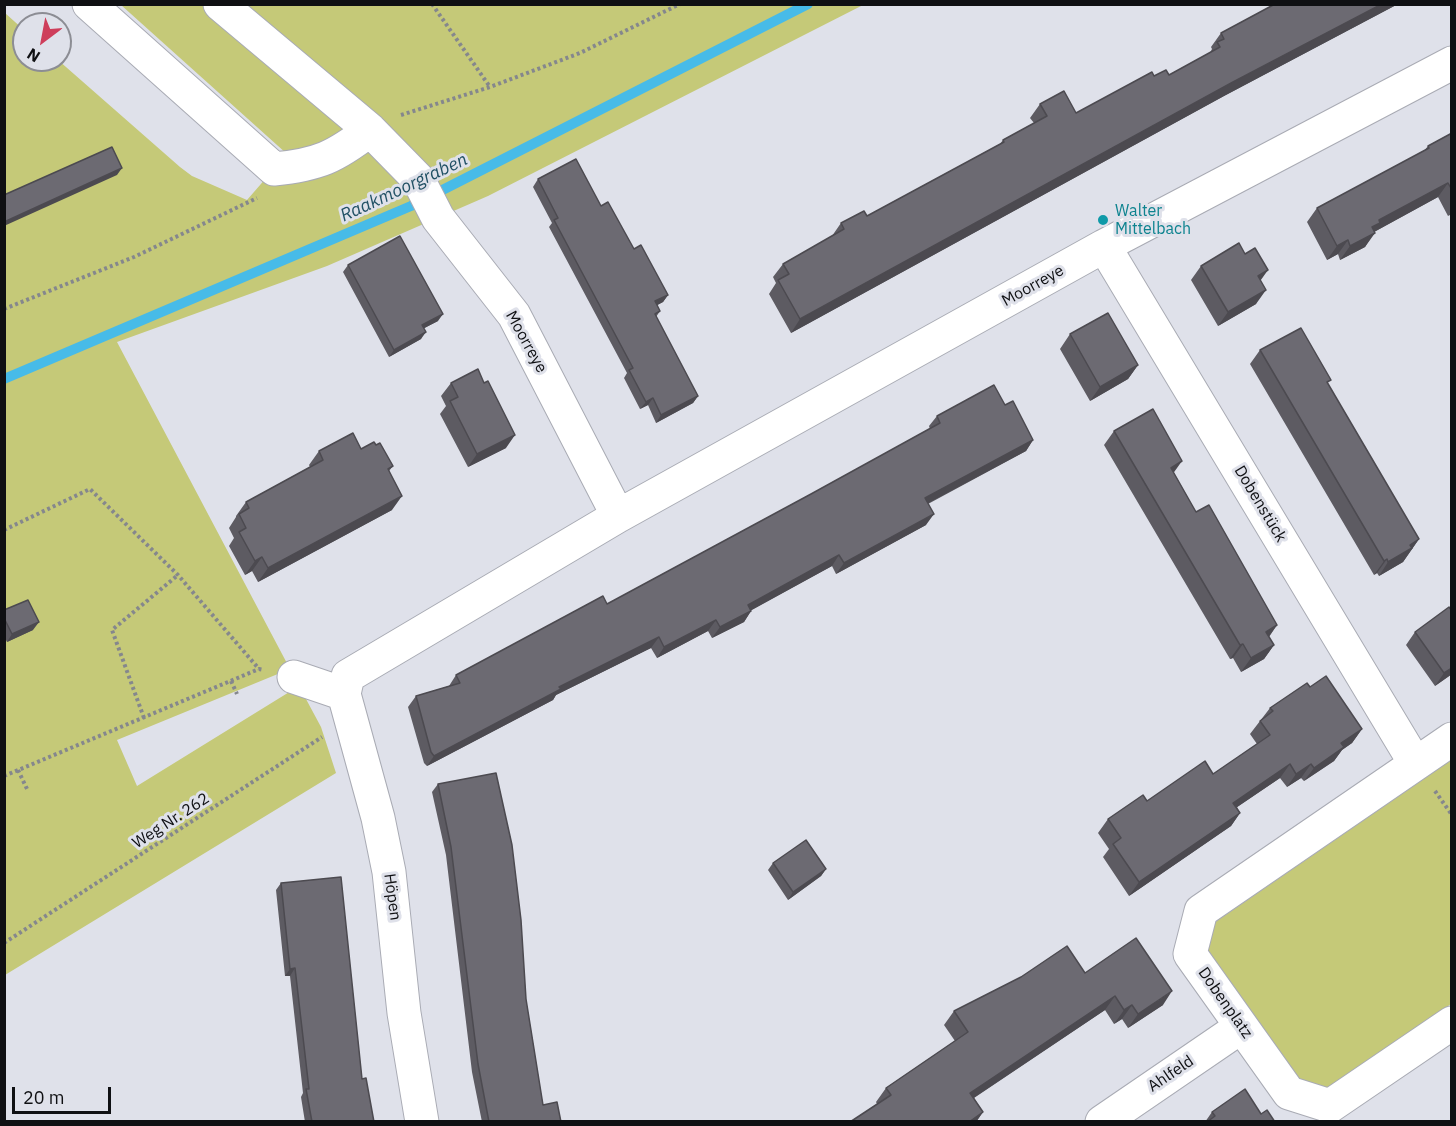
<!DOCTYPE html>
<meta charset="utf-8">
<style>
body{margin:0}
#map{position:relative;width:1456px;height:1126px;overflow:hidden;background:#dfe1ea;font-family:"IBM Plex Sans",sans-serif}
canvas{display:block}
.frame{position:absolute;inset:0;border:6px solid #0f1013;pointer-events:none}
.north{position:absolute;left:12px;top:12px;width:60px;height:60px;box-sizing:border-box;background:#dfe1ea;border:2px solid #8c8d94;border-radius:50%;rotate:212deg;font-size:16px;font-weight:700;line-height:24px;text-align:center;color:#0f1013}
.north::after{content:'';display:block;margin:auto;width:21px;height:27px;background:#ce3e5b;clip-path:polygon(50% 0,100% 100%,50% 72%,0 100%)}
.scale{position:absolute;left:12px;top:1087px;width:99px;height:27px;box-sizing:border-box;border:3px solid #0f1013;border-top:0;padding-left:8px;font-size:18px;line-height:21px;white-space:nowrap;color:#0f1013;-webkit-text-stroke:4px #dfe1ea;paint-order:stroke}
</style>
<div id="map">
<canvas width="1456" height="1126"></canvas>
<div class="frame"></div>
<div class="north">N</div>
<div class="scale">20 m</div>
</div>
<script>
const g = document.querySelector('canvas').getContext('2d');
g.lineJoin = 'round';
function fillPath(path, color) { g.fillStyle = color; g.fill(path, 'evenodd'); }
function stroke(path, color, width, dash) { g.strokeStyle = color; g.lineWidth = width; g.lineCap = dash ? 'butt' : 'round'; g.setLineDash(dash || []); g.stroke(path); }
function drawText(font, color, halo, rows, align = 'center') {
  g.font = font + ' "IBM Plex Sans",sans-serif'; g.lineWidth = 6; g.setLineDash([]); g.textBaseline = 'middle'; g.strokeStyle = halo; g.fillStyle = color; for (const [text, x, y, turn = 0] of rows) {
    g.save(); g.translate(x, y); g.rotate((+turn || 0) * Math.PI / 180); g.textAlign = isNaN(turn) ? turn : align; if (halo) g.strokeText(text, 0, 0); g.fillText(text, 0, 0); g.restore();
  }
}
fillPath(new Path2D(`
 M121,5H863L488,196L327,266L117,342L290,669L117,740L137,786L299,686L321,727L336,773L5,975V13L24,30V60H58L180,167L192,176L247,200L287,154Z
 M1451,760V1004L1319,1095L1302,1091L1202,947L1205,929Z`), '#c5c978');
stroke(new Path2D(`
 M4,379L411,206L808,4`), '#47bbe8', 10);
const minor = new Path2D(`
 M89,4L274,169C318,165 335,157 370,130
 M220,4L370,130L418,179L438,218L514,315L618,516
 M1104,246L1415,763
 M294,677L344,694
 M1452,739L1201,911L1190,954L1289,1093L1330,1106L1452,1023
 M422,1122L404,1013L389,872L378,818L344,694L348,676L618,516L1104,246L1452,63
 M1102,1122L1241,1027`);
stroke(minor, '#a9abb4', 35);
stroke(new Path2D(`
 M432,4L490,87
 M401,115L490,87L580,53L680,4
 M4,309L134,257L257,198
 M4,530L90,489L178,575L259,669
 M231,681L237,694
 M144,718L112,630L178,575
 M18,770L27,789
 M4,776L259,669L264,670
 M1435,791L1452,815
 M4,943L322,737`), '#85878d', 4, [3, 3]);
stroke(minor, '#fff', 33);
fillPath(new Path2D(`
 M1275,4H1398L1224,96L791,333L769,294L776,283L773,277L783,264L832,236L841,223L867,216L1000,144L1003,140L1034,123L1030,118L1040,104L1076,113L1154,76L1169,75L1210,53L1212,49L1211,47L1221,33Z
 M1452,133V214L1448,216L1438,197L1374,232L1365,247L1340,260L1338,254L1327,260L1307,222L1317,208L1424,151L1428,146Z
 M538,179L601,206L668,295L663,302L657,305L660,311L656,317L698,396L693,403L656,423L648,405L640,409L624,378L627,373L549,227L552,223L533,187Z
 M348,265L438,321L424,328L421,339L389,357L343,272Z
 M1201,266L1261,281L1256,304L1218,326L1191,280Z
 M1070,334L1138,365L1128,379L1090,401L1060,349Z
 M1260,350L1328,384L1419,539L1403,562L1379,576L1377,573L1374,575L1250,364Z
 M451,383H484L506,448L468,467L440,414L446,406L441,396Z
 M1005,405L1033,440L1026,451L928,504L926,525L836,574L832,566L751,610V611L744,622L712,638L708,631L657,658L651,648L556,695L553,700L427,766L424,763L408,707L416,696L449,686L456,675L607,604L811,494L930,429L929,426L937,416Z
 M1114,431L1174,473L1196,512L1277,625L1269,637L1274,645L1264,659L1241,672L1233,658L1230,659L1104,445Z
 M376,445L393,466L389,471L392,510L258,582L252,571L245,575L229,546L234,538L229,528L236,517V516L246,502L310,467L309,465L319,451L361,449Z
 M4,610L33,630L7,642L4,636Z
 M1452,611V674L1435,686L1406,645L1415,632Z
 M1310,687L1362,729L1352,743L1342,750L1334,761L1304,781L1301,778L1287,787L1280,778L1237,807L1240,813L1231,826L1129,896L1103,857L1109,849L1098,833L1108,819L1147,801L1213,774L1257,744L1250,734L1270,708Z
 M438,784L526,999L543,1105L561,1122H482L472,1072L446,855L432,792Z
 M773,863L826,869L821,876L788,900L768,870Z
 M281,883L362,1079L374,1122H305L301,1097L303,1093L290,976H285L276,890Z
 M1085,973L1163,1005L1128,1028L1122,1019L1114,1024L1105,1010L974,1098L983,1112L976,1122H850L877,1104L876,1102L886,1088L955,1041L944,1025L954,1011Z
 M1212,1112L1261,1114L1275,1122H1205Z`), '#5d5b62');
fillPath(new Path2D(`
 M1382,4H1398L1224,96L791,333L800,319L1233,82Z
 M122,168L117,175L4,226V222Z
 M1448,183L1438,197L1374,232L1375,233L1365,247L1340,260L1350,246L1379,220Z
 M1348,240L1338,254L1327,260L1337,246Z
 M1268,270L1258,284V276Z
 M1266,290L1256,304L1218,326L1228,312Z
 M668,295L663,302L650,309L655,301Z
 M443,314L438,321L417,332L422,325Z
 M426,332L421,339L389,357L394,350Z
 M1138,365L1128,379L1090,401L1100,387Z
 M698,396L693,403L656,423L661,415Z
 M653,398L648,405L640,409L646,402Z
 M515,435L506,448L468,467L477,454Z
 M1033,440L1026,451L917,509L925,498Z
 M1182,461L1172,475L1171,468Z
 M402,496L392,510L258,582L268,568Z
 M934,514L926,525L836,574L844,563Z
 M1419,539L1403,562L1379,576L1388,562L1410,545Z
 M839,555L832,566L741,616L748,605Z
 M262,557L252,571L245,575L255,561Z
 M1387,559L1377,573L1374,575L1384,561Z
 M751,611L744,622L712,638L720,627Z
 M716,620L708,631L657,658L664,647Z
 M39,622L33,630L7,642L12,634Z
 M1277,625L1267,639L1266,632Z
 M659,637L651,648L556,695L553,700L427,766L434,756L559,687Z
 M1243,644L1233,658L1230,659L1240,645Z
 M1274,645L1264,659L1241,672L1251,658Z
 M1452,668V674L1435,686L1444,673Z
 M1362,729L1352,743L1342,750L1334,761L1304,781L1314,768L1341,743Z
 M1290,764L1280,778L1224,816L1233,803Z
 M1311,764L1301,778L1287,787L1296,774Z
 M1240,813L1231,826L1129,896L1139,882Z
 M826,869L821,876L788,900L793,892Z
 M295,968L290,976H285L290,969Z
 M1172,991L1163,1005L1128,1028L1138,1014Z
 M1115,996L1105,1010L960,1107L970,1093Z
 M1132,1005L1122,1019L1114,1024L1124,1010Z
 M983,1112L976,1122H969Z`), '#4c4a50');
const building = new Path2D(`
 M1275,4H1382L1233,82L800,319L778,280L789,274L783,264L844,229L841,223L864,211L867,216L1004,142L1003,140L1047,116L1040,104L1064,91L1076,113L1152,72L1154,76L1166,70L1169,75L1220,47L1217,42L1224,39L1221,33Z
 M1452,133V190L1448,183L1379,220L1380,223L1372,227L1375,233L1350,246L1348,240L1337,246L1317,208L1429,148L1428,146Z
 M112,147L122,168L4,222V195Z
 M576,159L601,206L608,202L634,249L641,245L668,295L655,301L660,311L655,314L698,396L661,415L653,398L646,402L629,370L633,368L554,220L558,218L538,179Z
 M400,236L443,314L422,325L426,332L394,350L348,265Z
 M1239,243L1245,254L1255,248L1268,270L1258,276L1266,290L1228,312L1201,266Z
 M1108,313L1138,365L1100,387L1070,334Z
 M1301,328L1331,380L1327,382L1419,539L1410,545L1412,548L1388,562L1387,559L1384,561L1260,350Z
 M478,369L484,383L488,381L515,435L477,454L450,401L458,397L451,383Z
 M994,385L1005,405L1013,401L1033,440L925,498L934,514L844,563L839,555L748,605L751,611L720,627L716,620L664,647L659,637L559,687L561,689L434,756L431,752L416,696L460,683L456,675L603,596L607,604L811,494L940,423L937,416Z
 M1153,409L1182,461L1171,468L1196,512L1209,505L1277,625L1266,632L1274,645L1251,658L1243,644L1240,645L1114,431Z
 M353,433L361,449L374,442L376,445L380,443L393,466L388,469L402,496L268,568L262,557L255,561L239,532L246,528L239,514L249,508L246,502L323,460L319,451Z
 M28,600L39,622L12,634L4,618V610Z
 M1449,607L1452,611V668L1444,673L1415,632Z
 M1326,676L1362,729L1341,743L1344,747L1314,768L1311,764L1296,774L1290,764L1233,803L1240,813L1139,882L1113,844L1121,838L1108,819L1143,795L1147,801L1205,761L1213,774L1270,735L1260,721L1273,711L1270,708L1307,683L1310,687Z
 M496,773L512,845L521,920L526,999L543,1105L557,1102L561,1122H489L478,1064L451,847L438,784Z
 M806,840L826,869L793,892L773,863Z
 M341,877L362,1079L366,1078L374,1122H312L306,1089H309L295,968L290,969L281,883Z
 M1136,938L1172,991L1138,1014L1132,1005L1124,1010L1115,996L970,1093L983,1112L969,1122H850L891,1095L886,1088L968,1032L954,1011L1021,977L1067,946L1085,973Z
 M1245,1089L1261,1114L1267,1110L1275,1122H1207L1215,1116L1212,1112Z`);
fillPath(building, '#6c6a72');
stroke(building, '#4c4a50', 1.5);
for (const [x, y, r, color] of [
 [1103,220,6,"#0f9aa8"]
]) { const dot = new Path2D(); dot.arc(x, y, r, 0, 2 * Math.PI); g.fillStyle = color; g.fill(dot); stroke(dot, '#dfe1ea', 2); }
drawText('16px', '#0d838f', '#dfe1ea', [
 ["Walter",1115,211],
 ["Mittelbach",1115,229]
], 'left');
drawText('16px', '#0f1013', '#dfe1ea', [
 ["Moorreye",1033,286,-29],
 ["Moorreye",526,342,61],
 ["Dobenstück",1260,504,59],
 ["Weg Nr. 262",171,821,-33],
 ["Höpen",392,897,82],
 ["Dobenplatz",1225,1003,55],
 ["Ahlfeld",1171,1074,-34]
]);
drawText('italic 18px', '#225165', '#dfe1ea', [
 ["Raakmoorgraben",404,188,-25]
]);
</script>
